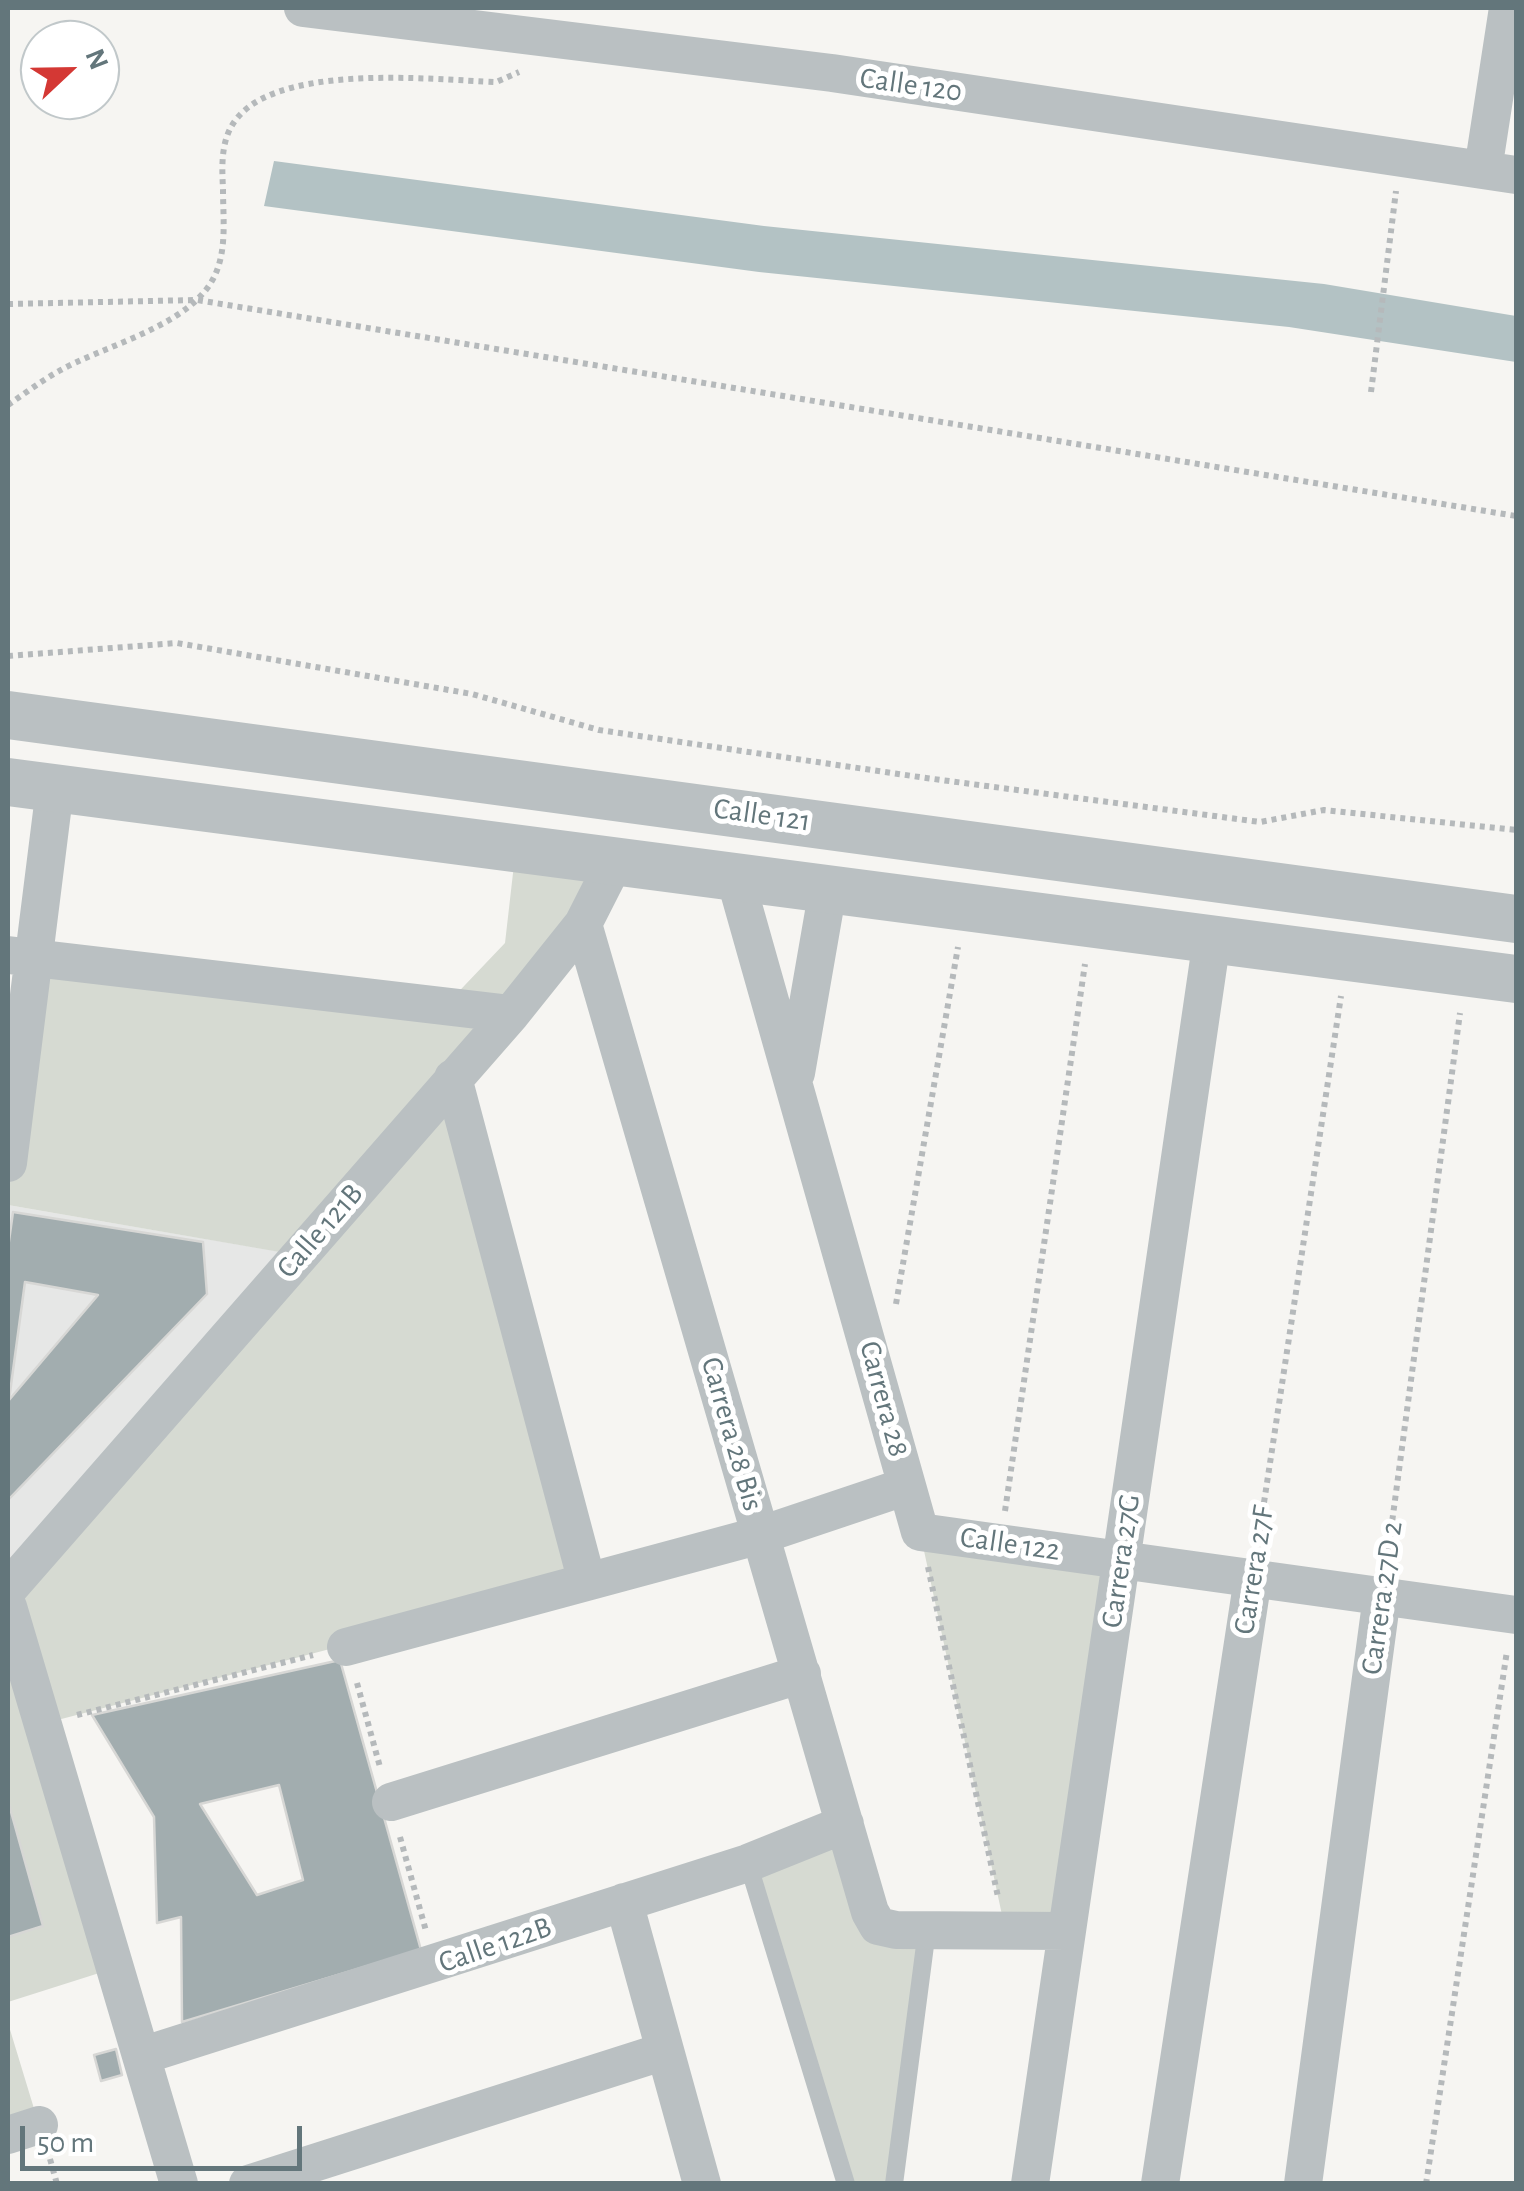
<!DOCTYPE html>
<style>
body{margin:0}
#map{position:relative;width:1524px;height:2191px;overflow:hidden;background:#f6f5f2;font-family:"Alegreya Sans",sans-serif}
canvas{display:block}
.frame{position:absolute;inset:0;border:10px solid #63767b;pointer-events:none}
.north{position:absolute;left:20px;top:20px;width:100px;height:100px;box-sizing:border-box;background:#fff;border:2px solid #c1c8ca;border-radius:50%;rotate:68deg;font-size:28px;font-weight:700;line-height:40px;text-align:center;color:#63767b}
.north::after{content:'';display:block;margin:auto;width:35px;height:45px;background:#d43834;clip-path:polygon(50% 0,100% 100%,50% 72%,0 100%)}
.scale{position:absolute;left:20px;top:2126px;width:282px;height:45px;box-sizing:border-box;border:5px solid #63767b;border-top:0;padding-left:12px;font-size:30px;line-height:35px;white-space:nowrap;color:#63767b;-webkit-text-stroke:8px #fff;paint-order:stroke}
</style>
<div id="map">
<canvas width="1524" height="2191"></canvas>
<div class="frame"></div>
<div class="north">N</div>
<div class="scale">50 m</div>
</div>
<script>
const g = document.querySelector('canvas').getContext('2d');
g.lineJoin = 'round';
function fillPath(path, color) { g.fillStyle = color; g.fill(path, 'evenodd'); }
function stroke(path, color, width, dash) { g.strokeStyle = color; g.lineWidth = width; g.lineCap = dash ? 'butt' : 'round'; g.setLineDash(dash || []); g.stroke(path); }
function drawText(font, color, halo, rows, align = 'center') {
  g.font = font + ' "Alegreya Sans",sans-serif'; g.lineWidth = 10; g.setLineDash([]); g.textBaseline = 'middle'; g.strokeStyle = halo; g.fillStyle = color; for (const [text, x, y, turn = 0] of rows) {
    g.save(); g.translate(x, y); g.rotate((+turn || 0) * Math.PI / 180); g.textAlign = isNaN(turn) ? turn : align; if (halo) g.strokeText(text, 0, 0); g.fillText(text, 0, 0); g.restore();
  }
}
fillPath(new Path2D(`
 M8,1205L299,1255L8,1589Z`), '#e6e7e6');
fillPath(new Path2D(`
 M516,847L615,861L453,1078L587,1582L46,1723L115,1968L8,2002V1589L297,1255L8,1205V1162L34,958L445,1006L505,943Z
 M920,1532L1121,1560L1067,1931L1005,1929Z
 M845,1824L870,1912L927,1930L894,2183H846L748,1863Z
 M8,2023L39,2125L8,2135Z`), '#d6dad2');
fillPath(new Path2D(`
 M274,161L764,226L1324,284L1516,316V362L1289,327L759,272L264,206Z`), '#b3c2c4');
const building = new Path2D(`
 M13,1212L203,1242L207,1294L8,1500V1248ZM25,1282L98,1295L9,1400Z
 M340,1660L421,1950L182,2022L181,1917L157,1923L154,1817L92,1715ZM279,1785L303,1880L257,1895L200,1804Z
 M8,1801L43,1926L8,1937Z
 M116,2049L122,2075L101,2081L94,2055Z`);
fillPath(building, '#a2adaf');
stroke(building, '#d7d7d5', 2.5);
stroke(new Path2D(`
 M8,304L197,300L1516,516
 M1371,392L1396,191
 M8,405C24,394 41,381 59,371C102,347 173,330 205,291C229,262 223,224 223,189C222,169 221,147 230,129C264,60 433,80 496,82L519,72
 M8,656L177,643L472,694L599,730L926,778L1260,822L1324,810L1516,830
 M896,1304L958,947
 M1005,1511L1085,964
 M1258,1542L1341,996
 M1387,1560L1460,1013
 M928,1567L998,1897
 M357,1683L380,1767
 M77,1715L313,1655
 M400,1837L426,1931
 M50,2159L57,2184
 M1426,2184L1507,1651`), '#b5b9bb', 6, [5, 5]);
stroke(new Path2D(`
 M748,1863L846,2184
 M894,2184L927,1930`), '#bac0c2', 18);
stroke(new Path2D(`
 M303,8L832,73L1516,175
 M1483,170L1508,8
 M735,877L920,1532L1516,1615
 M583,924L870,1912L878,1926L896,1930L1067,1931
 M8,955L511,1014
 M796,1073L828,889
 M453,1078L587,1582
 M8,1163L55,788
 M8,1589L511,1014L583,924L615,861
 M8,1607L179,2184
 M346,1647L761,1535L907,1486
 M391,1802L802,1674
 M624,1902L702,2184
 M141,2056L748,1863L845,1824
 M8,2135L39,2125
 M248,2184L665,2051
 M1030,2184L1212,939
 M1160,2184L1253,1578
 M1303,2184L1382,1596`), '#bac0c2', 38);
stroke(new Path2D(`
 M8,715L1516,919
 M8,782L1516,979`), '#bac0c2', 48);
drawText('30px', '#63767b', '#fff', [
 ["Calle 120",911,85,8],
 ["Calle 121",762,815,8],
 ["Calle 121B",320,1231,-49],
 ["Carrera 28",884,1399,75],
 ["Carrera 28 Bis",732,1434,74],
 ["Calle 122",1010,1544,8],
 ["Carrera 27G",1121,1561,-82],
 ["Carrera 27F",1254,1570,-81],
 ["Carrera 27D 2",1382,1598,-82],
 ["Calle 122B",495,1945,-19]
]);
</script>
